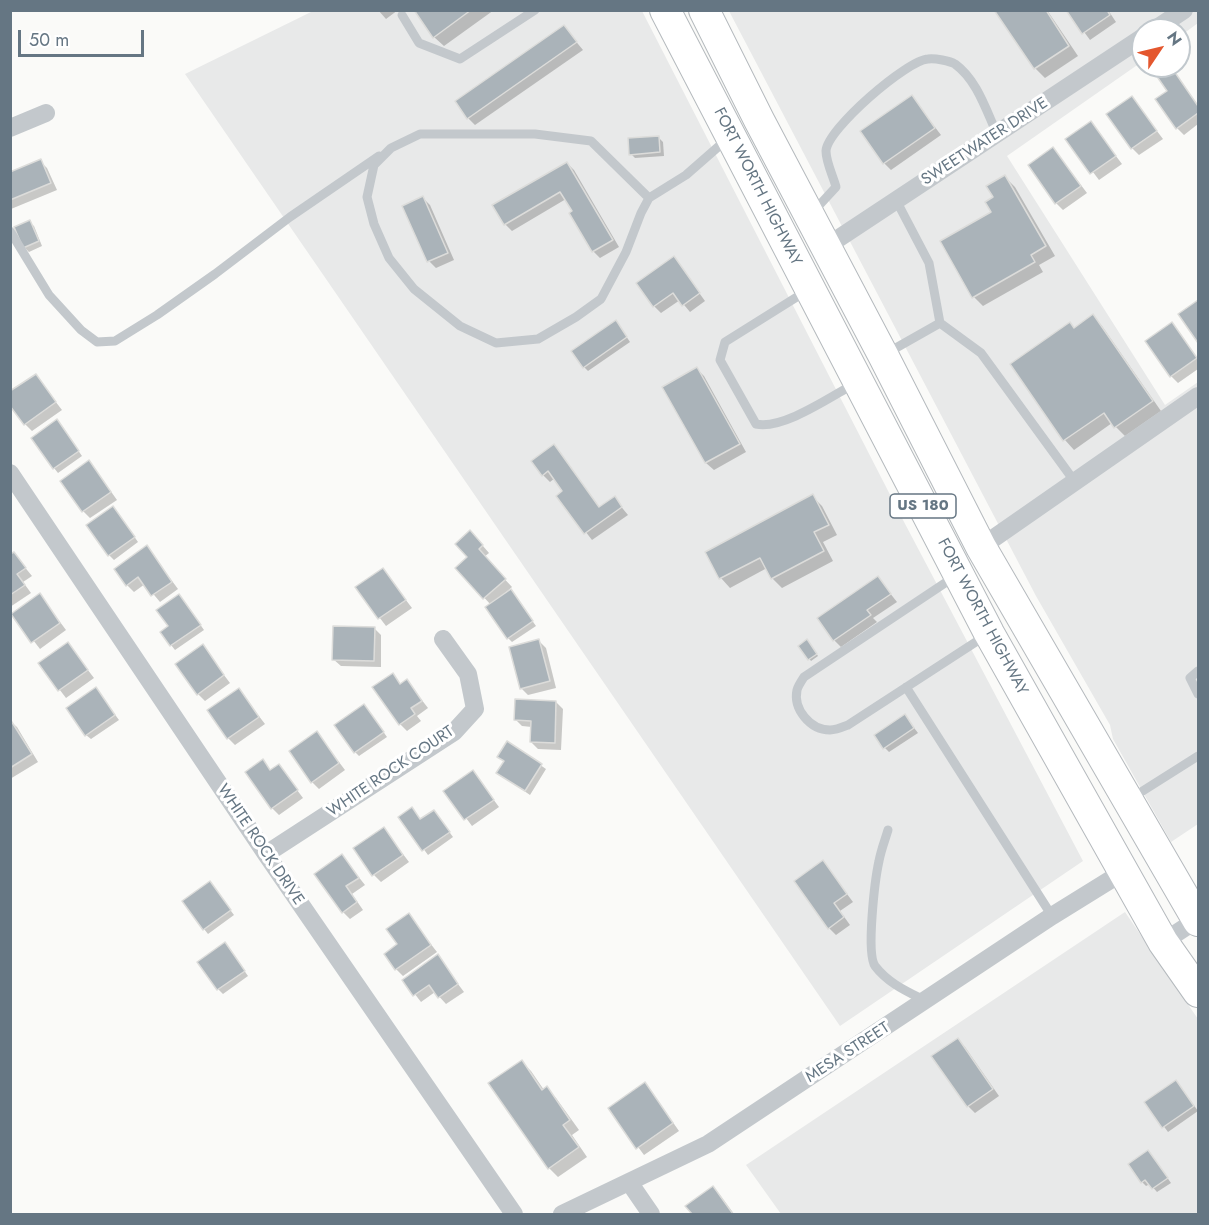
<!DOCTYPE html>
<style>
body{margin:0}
#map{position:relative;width:1209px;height:1225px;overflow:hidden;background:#fafaf8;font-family:Jost,sans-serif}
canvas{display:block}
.frame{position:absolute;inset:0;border:12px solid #657683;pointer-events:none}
.north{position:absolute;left:1131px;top:18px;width:60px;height:60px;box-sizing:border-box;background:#fff;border:2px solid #c1c8cd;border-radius:50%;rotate:55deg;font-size:16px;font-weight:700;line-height:24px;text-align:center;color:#657683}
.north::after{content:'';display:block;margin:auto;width:21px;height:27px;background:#e4572e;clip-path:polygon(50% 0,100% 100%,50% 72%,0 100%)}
.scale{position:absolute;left:18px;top:30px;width:126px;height:27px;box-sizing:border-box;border:3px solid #657683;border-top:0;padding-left:8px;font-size:18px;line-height:21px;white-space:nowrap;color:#657683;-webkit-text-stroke:4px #fff;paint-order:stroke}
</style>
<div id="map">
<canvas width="1209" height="1225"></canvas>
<div class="frame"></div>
<div class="north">N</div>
<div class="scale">50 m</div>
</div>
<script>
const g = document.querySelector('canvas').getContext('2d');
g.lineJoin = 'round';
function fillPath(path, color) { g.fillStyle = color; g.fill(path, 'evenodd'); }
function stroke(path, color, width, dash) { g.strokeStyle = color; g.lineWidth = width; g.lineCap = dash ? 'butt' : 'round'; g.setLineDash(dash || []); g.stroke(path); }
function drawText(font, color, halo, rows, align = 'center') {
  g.font = font + ' Jost,sans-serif'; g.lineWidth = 6; g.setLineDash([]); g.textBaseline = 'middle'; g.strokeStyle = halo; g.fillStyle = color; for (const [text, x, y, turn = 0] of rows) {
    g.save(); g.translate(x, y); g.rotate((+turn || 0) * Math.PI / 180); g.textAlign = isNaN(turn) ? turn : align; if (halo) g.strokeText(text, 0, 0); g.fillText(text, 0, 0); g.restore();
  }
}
fillPath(new Path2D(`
 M313,11H642L903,520L1083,861L840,1026L185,74Z
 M729,11H1198V23L1179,37V30H1143V61L1007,156L1165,405L1198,382V824L1171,842L1113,739L1110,725L1036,596Z
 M1125,912L1198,1019V1214H781L746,1165Z`), '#e8e9e9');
fillPath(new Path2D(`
 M378,10H398L386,19Z
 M416,10H494L444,46L434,37Z
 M996,10H1047L1078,56L1045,78L1035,68Z
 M1068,10H1108L1116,22L1090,40Z
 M564,27L583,50L475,125L468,118Z
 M1172,70L1198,105V124L1184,135L1177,128L1169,91Z
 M912,97L941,135L891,170L884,163Z
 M1132,98L1163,139L1139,155L1132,148Z
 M1091,123L1122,164L1099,180L1068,139Z
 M658,137L663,142L664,156L635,158L631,154Z
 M1053,148L1087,193L1063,210L1056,203Z
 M40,161L47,168L57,190L11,209L10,173Z
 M567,163L574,170L619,247L600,258L593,251L566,199L512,231L505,224Z
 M1005,177L1015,187L1055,256L1039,265L1043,272L983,306L974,297L995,198Z
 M423,198L430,205L454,260L436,268L429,261Z
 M29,222L34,226L42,246L29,252L24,247Z
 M674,258L705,301L690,312L680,300L661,313L654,306Z
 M1198,301V341L1180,315Z
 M1093,316L1102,326L1161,411L1125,436L1112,423L1074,450L1065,440L1012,364L1070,324L1075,329Z
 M1172,324L1198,360V369L1178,383L1171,376Z
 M620,327L630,342L588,371L584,367Z
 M697,369L704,376L746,452L714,470L706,463L664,388Z
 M35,375L62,410L32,431L25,424Z
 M61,426L82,456L58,473L54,468Z
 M554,446L600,508L614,498L628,515L592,540L558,496L564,491L555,478L550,482L543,475Z
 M95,469L117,500L90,518L83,511Z
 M812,496L822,506L837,535L823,542L833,561L782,588L772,578L767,568L730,588L721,578L707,552Z
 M117,512L138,542L114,560L109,555Z
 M477,539L489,553L484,557L512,587L504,594L505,595L511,591L536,626L512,642L508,638L491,605L457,568L469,558Z
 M147,547L178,589L160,602L145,584L134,592L127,585Z
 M14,554L32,576L23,582L31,593L10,607V556Z
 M383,570L412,608L386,626L357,588Z
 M878,578L897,602L873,618L877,622L841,647L834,640Z
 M40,595L66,630L40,649L13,614Z
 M183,600L204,630L175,650L171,645Z
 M374,628L381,635V667L341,666L333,659Z
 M539,641L546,648L556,688L528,695L521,688Z
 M809,643L818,656L811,661L800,646Z
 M68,644L94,678L66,698L40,664Z
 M202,646L230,683L205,701L198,694Z
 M392,675L401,685L407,681L428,708L417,716L421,721L407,731L400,724Z
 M96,689L119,720L91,739L86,735Z
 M239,690L265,724L235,745L228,738Z
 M556,702L563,709L561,750L538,749L531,742L532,727L522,726L515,719Z
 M368,710L387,737L359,756L355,752Z
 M905,716L918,733L889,752L885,748Z
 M10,721L17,727L38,762L10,779Z
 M317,733L345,770L319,789L312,782Z
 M508,743L546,769L530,795L498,773L505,762L499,757Z
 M262,761L271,771L279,766L303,798L279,815L272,808Z
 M473,772L499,807L472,826L446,791Z
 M434,811L453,837L428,855L400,817L416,814L421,821Z
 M384,829L409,862L381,882L374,875Z
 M342,856L365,885L352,894L363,910L350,919L343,912Z
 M823,862L853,902L840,911L850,925L836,935L829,928Z
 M210,883L234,915L208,934L204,929Z
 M408,915L437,952L403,976L396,969Z
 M229,949L248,976L223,994L218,989Z
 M437,956L464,992L446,1004L435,992L421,1002L404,980Z
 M958,1040L965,1047L999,1096L975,1113L968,1106Z
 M522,1062L531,1071L544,1090L547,1088L556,1098L579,1130L572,1135L587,1157L558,1177L549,1168Z
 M1180,1086L1198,1111L1168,1132L1146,1102Z
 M651,1091L679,1131L644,1155L610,1109Z
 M1152,1156L1171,1183L1157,1192L1150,1184L1146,1186L1142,1182Z
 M713,1188L720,1195L734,1214H694L688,1206Z`), '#0003');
const building = new Path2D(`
 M414,10H471L433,38Z
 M994,10H1046L1069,46L1034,69Z
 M1066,10H1107L1110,15L1082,34Z
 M564,25L577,42L467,119L455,101Z
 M1172,68L1198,106V113L1176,129L1155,99L1167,91L1158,78Z
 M912,95L935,128L883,164L860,131Z
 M1132,96L1157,131L1131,149L1106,114Z
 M1091,121L1116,156L1090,174L1065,139Z
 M659,136L660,152L629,155L628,138Z
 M1053,147L1081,186L1055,204L1028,165Z
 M41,159L51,183L10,200V172Z
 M567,162L613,240L592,252L569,213L572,211L560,192L504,225L492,205Z
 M1005,175L1046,246L1031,255L1035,262L972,298L940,241L991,212L985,202L993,197L986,186Z
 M423,196L448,253L427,262L402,206Z
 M30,220L39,241L23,248L14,227Z
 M674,256L700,293L682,306L673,293L653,307L636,283Z
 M1198,300V343L1178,314Z
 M1093,314L1153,401L1114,428L1104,413L1063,441L1010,364L1070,322L1074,328Z
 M616,320L627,337L583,368L571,351Z
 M1172,322L1197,358L1170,377L1145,341Z
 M697,367L740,444L705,463L662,387Z
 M36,374L56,402L24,425L10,406V391Z
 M57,419L79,451L53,469L31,438Z
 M554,444L599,507L615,496L622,507L584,534L556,496L562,491L548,471L542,476L531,461Z
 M89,460L111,492L82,512L60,481Z
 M813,494L829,525L814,532L824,551L771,579L760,558L719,579L705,552Z
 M113,506L135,537L108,556L86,525Z
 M470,530L483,545L479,549L506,579L483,599L455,568L467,557L455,544Z
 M147,545L172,582L151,596L138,577L126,586L114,569Z
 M14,552L26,568L17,574L25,585L10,595V554Z
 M383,568L406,600L378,619L355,587Z
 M878,576L891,594L867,610L871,615L833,641L817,618Z
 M511,589L533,621L507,639L485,607Z
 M40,593L60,623L31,643L11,614Z
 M179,594L201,625L170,646L160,632L168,626L156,610Z
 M333,626L375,627L374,661L332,660Z
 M539,639L550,681L520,689L509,647Z
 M807,639L817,654L808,660L798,646Z
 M68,642L88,670L58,691L38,663Z
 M203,644L224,675L197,695L175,664Z
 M393,673L400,684L407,679L422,701L411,708L415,714L399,725L372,687Z
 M96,687L115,715L85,736L66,708Z
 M239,688L259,717L227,739L207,710Z
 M515,699L556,701L555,743L530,742L531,721L514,720Z
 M364,704L384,732L354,753L334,725Z
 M905,714L914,728L883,749L874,735Z
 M10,719L32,754L10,768Z
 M317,731L339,763L311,783L289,751Z
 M507,741L542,764L525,791L496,773L504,761L497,757Z
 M263,759L270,770L279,764L298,790L271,809L245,772Z
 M473,770L494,800L464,820L443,791Z
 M412,807L420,819L434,810L450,832L422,851L398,817Z
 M384,827L403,855L372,876L353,848Z
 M342,854L359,878L346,886L357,902L342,913L314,874Z
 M823,860L847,894L834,903L844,917L828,929L794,881Z
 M210,881L231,910L203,930L182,901Z
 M409,913L431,945L395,970L384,954L397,944L386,929Z
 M225,942L245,971L217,990L197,962Z
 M438,954L458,984L438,998L429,985L413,996L402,980Z
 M958,1038L993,1089L967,1107L931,1056Z
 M522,1060L542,1090L547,1086L570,1120L563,1125L579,1147L548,1169L488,1083Z
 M1176,1080L1194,1106L1162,1128L1144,1102Z
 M645,1082L673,1123L636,1149L608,1108Z
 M1148,1150L1168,1178L1152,1189L1145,1180L1141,1183L1128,1164Z
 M713,1186L733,1214H692L685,1206Z`);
fillPath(building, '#aab3b9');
stroke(building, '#dcdcda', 1.5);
const primary = new Path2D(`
 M665,10L989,633L1163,942L1198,992
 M704,10L759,120L883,355L981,547L1198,921`);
stroke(primary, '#b5babe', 32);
stroke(new Path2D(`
 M402,15L419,43L460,59L535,10
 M649,198L591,141L535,134H420L391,148L374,165L367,197L374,224L389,258L414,289L460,326L496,343L538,339L576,317L601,299L626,252L641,213L649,198L686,175L726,140
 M896,200L929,263L940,323L981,353L1075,482
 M812,213L836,187C833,176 826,162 826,151C827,129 907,60 928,59C935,58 950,61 955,64C977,80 986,110 997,134
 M10,231L49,295L81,330L97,342L115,341L157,315L215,274L290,217L379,156
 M808,290L725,342L720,360L756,424C783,430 830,397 856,383
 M887,353L940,323
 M954,577L804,677C802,680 798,686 797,690C793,709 810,730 830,730C836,730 843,727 848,725L985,636
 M1198,671L1190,678L1198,694
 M906,687L1052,916
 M1130,799L1198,756
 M888,830C885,840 881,850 879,861C875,879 866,953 875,966C888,983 906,991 924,1000`), '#c3c8cc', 9);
stroke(new Path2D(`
 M1154,30L1184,10
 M10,128L46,113
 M827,246L1143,37
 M10,473L266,854L514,1214
 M981,547L1198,396
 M266,854L454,732L475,709L468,674L443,639
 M1163,942L1198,919
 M629,1182L651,1214
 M562,1214L708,1144L1052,916L1123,872`), '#c3c8cc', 18);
stroke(primary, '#fff', 30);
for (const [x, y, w] of [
 [923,506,66]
]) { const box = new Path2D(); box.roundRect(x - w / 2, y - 12, w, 24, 4.5); g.fillStyle = '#fff'; g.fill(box); stroke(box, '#657683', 1.5); }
drawText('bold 15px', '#657683', null, [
 ["US 180",923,506]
]);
drawText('16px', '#657683', '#fff', [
 ["SWEETWATER DRIVE",985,142,-33],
 ["FORT WORTH HIGHWAY",757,187,63],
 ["FORT WORTH HIGHWAY",982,617,62],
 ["WHITE ROCK COURT",391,772,-34],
 ["WHITE ROCK DRIVE",260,845,56],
 ["MESA STREET",848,1053,-33]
]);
</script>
